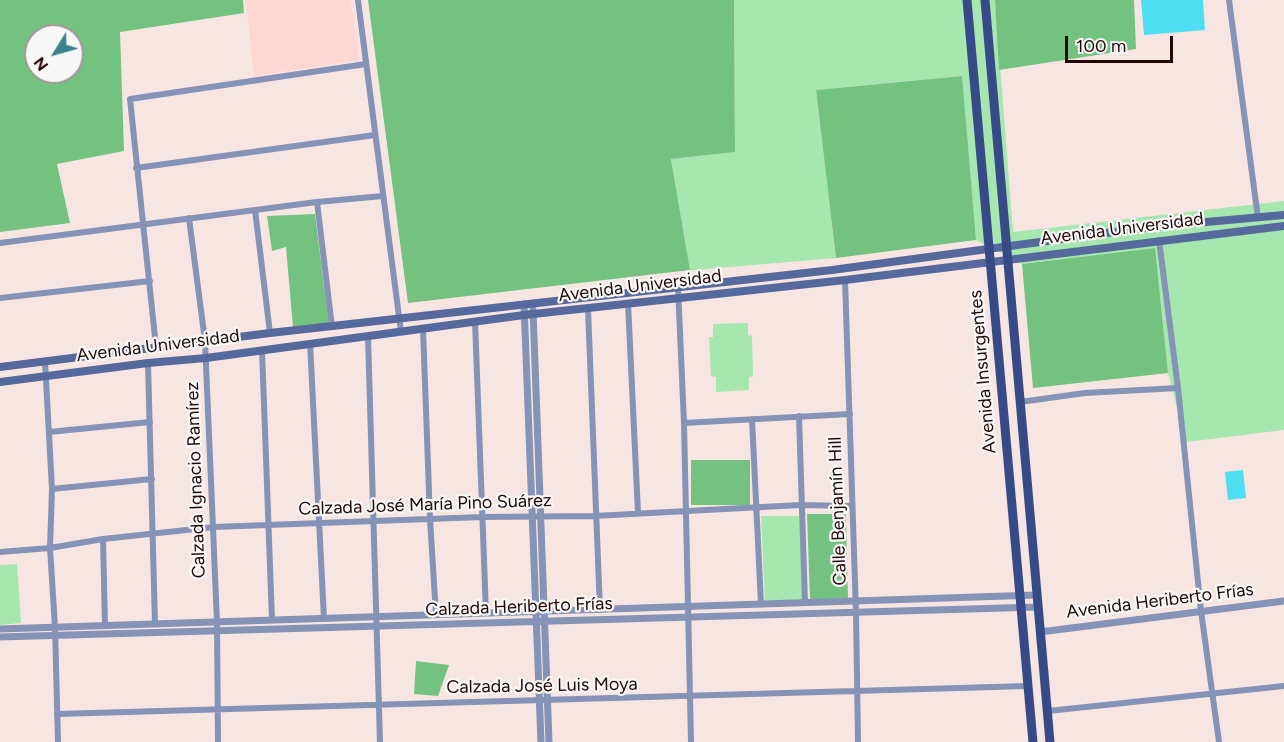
<!DOCTYPE html>
<meta charset="utf-8">
<style>
body{margin:0}
#map{position:relative;width:1284px;height:742px;overflow:hidden;background:#f7e5e2;font-family:Figtree,sans-serif}
canvas{display:block}
.north{position:absolute;left:24px;top:24px;width:60px;height:60px;box-sizing:border-box;background:#f7f7f7;border:2px solid #a29796;border-radius:50%;rotate:233deg;font-size:16px;font-weight:700;line-height:24px;text-align:center;color:#230705}
.north::after{content:'';display:block;margin:auto;width:21px;height:27px;background:#3c838d;clip-path:polygon(50% 0,100% 100%,50% 72%,0 100%)}
.scale{position:absolute;left:1065px;top:36px;width:108px;height:27px;box-sizing:border-box;border:3px solid #230705;border-top:0;padding-left:8px;font-size:18px;line-height:21px;white-space:nowrap;color:#230705;-webkit-text-stroke:4px #f7f7f7;paint-order:stroke}
</style>
<div id="map">
<canvas width="1284" height="742"></canvas>
<div class="north">N</div>
<div class="scale">100 m</div>
</div>
<script>
const g = document.querySelector('canvas').getContext('2d');
g.lineJoin = 'round';
function fillPath(path, color) { g.fillStyle = color; g.fill(path, 'evenodd'); }
function stroke(path, color, width, dash) { g.strokeStyle = color; g.lineWidth = width; g.lineCap = dash ? 'butt' : 'round'; g.setLineDash(dash || []); g.stroke(path); }
function drawText(font, color, halo, rows, align = 'center') {
  g.font = font + ' Figtree,sans-serif'; g.lineWidth = 4.5; g.setLineDash([]); g.textBaseline = 'middle'; g.strokeStyle = halo; g.fillStyle = color; for (const [text, x, y, turn = 0] of rows) {
    g.save(); g.translate(x, y); g.rotate((+turn || 0) * Math.PI / 180); g.textAlign = isNaN(turn) ? turn : align; if (halo) g.strokeText(text, 0, 0); g.fillText(text, 0, 0); g.restore();
  }
}
fillPath(new Path2D(`
 M246,0H351L359,60L254,76Z`), '#fdd7d1');
fillPath(new Path2D(`
 M734,0H995L1013,232L1284,201V430L1186,442L1168,373L1155,248L1022,264L976,240L961,76L816,90L836,258L683,271L690,270L671,159L735,152Z
 M748,323V335L752,336L753,376L749,377V390L716,392V377L711,376L709,337H713V324Z
 M761,516H804V601L765,603Z
 M17,564L21,623L0,625V565Z`), '#a6e7af');
fillPath(new Path2D(`
 M0,0H243L244,13L120,32L124,151L57,164L70,223L0,232ZM36,36H72V72H36Z
 M368,0H734L735,152L671,159L690,270L408,303Z
 M995,0H1134L1136,49L999,70Z
 M962,76L976,240L836,258L816,90Z
 M315,214L329,326L293,327L286,247L272,251L267,216Z
 M1155,248L1168,373L1033,388L1022,264Z
 M691,460H750V505H691Z
 M807,514H846L848,598L810,600Z
 M416,661L449,665L438,696L414,694Z`), '#73c280');
fillPath(new Path2D(`
 M1141,0H1203L1205,30L1144,35Z
 M1243,470L1246,498L1228,500L1225,472Z`), '#4ddef2');
stroke(new Path2D(`
 M358,0L401,332
 M1229,0L1258,218
 M136,168L375,135
 M317,202L332,327
 M255,210L270,333
 M189,218L205,341L217,622L218,742
 M1159,240L1178,388L1201,611L1219,742
 M0,243L317,202L383,196
 M845,280L856,612L858,742
 M678,287L684,423L691,742
 M0,298L150,281
 M628,303L638,513
 M588,309L600,610
 M475,321L486,613
 M423,329L430,519L436,615
 M368,336L380,742
 M310,343L324,619
 M156,347L130,99L366,64
 M262,350L272,620
 M45,362L52,489L50,548L55,627L58,742
 M148,363L155,624
 M1020,402L1085,393L1178,388
 M799,416L805,603
 M752,419L761,604
 M684,423L850,414
 M49,432L150,422
 M52,489L152,479
 M103,539L105,626
 M0,552L50,548L103,539L214,527L482,517L594,516L800,505L852,506
 M1048,711L1284,686
 M57,714L1028,686`), '#8593b7', 6);
stroke(new Path2D(`
 M524,304L541,742
 M533,310L549,742
 M0,629L1037,595
 M1040,632L1284,601
 M0,637L1038,607`), '#8593b7', 7);
stroke(new Path2D(`
 M0,367L270,333L832,270L1151,227L1284,215
 M0,382L148,363L206,358L524,315L845,280L1284,226`), '#56699c', 8);
stroke(new Path2D(`
 M967,0L1033,742
 M985,0L1050,742`), '#364a87', 9);
drawText('18px', '#230705', '#f7f7f7', [
 ["Avenida Universidad",1122,229,-7],
 ["Avenida Universidad",640,286,-7],
 ["Avenida Universidad",158,346,-7],
 ["Avenida Insurgentes",983,372,-95],
 ["Calzada Ignacio Ramírez",196,480,-92],
 ["Calzada José María Pino Suárez",425,505,-2],
 ["Calle Benjamín Hill",838,511,-92],
 ["Avenida Heriberto Frías",1160,601,-7],
 ["Calzada Heriberto Frías",519,607,-2],
 ["Calzada José Luis Moya",542,686,-1]
]);
</script>
